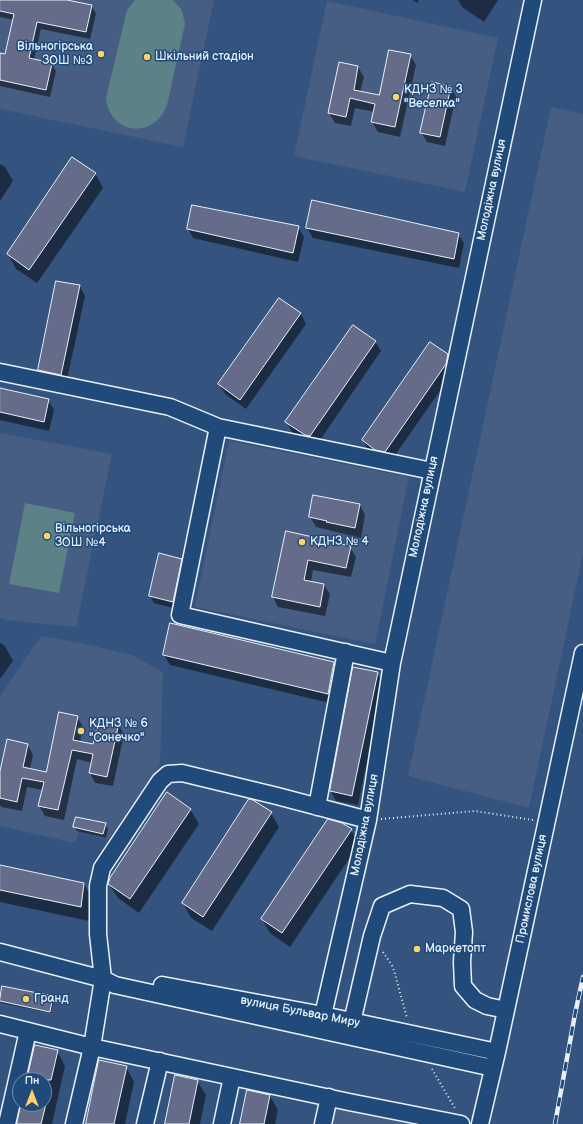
<!DOCTYPE html>
<meta charset="utf-8">
<style>
body{margin:0}
#map{position:relative;width:583px;height:1124px;overflow:hidden;background:#34547f;font-family:"Balsamiq Sans",sans-serif}
canvas{display:block}
.north{position:absolute;left:12px;top:1072px;width:40px;height:40px;box-sizing:border-box;background:#1f4a7a;border:1px solid #6f8dac;border-radius:50%;rotate:0deg;font-size:11px;font-weight:700;line-height:16px;text-align:center;color:#e8f1f8}
.north::after{content:'';display:block;margin:auto;width:14px;height:18px;background:#ffd166;clip-path:polygon(50% 0,100% 100%,50% 72%,0 100%)}
</style>
<div id="map">
<canvas width="583" height="1124"></canvas>
<div class="north">Пн</div>
</div>
<script>
const g = document.querySelector('canvas').getContext('2d');
g.lineJoin = 'round';
function fillPath(path, color) { g.fillStyle = color; g.fill(path, 'evenodd'); }
function stroke(path, color, width, dash) { g.strokeStyle = color; g.lineWidth = width; g.lineCap = dash ? 'butt' : 'round'; g.setLineDash(dash || []); g.stroke(path); }
function drawText(font, color, halo, rows, align = 'center') {
  g.font = font + ' "Balsamiq Sans",sans-serif'; g.lineWidth = 3; g.setLineDash([]); g.textBaseline = 'middle'; g.strokeStyle = halo; g.fillStyle = color; for (const [text, x, y, turn = 0] of rows) {
    g.save(); g.translate(x, y); g.rotate((+turn || 0) * Math.PI / 180); g.textAlign = isNaN(turn) ? turn : align; if (halo) g.strokeText(text, 0, 0); g.fillText(text, 0, 0); g.restore();
  }
}
fillPath(new Path2D(`
 M0,0H214L183,147L0,109Z
 M327,1L498,38L465,192L294,156Z
 M551,107L583,114V553L529,808L408,776Z
 M0,433L112,454L76,627L7,620L0,618Z
 M229,441L409,477L375,644L195,607Z
 M41,636L81,643L132,655L163,672L160,765L108,840L79,831L75,843L0,826V696Z
 M335,1103L442,1124H331Z`), '#465e84');
fillPath(new Path2D(`
 M135,0H173L182,10L185,24L167,105C154,140 110,135 106,98L127,10Z
 M25,503L75,513L59,593L9,584Z`), '#5c8186');
fillPath(new Path2D(`
 M0,0H62L92,6L96,14L90,39L41,29L34,60L51,64L56,71L50,97L0,86V54L6,55L14,20L0,17Z
 M413,0H419L417,3Z
 M458,0H498L484,22L462,7Z
 M410,55L416,65L400,137L378,132L372,122L375,112L355,108L351,126L335,123L329,113L340,63L358,67L364,77L360,92L380,96Z
 M450,87L456,96L445,146L427,142L421,132Z
 M0,164L5,167L13,181L0,201Z
 M95,173L103,188L37,283L16,269L8,254Z
 M298,227L304,237L298,262L193,238L188,228Z
 M307,228L458,234L464,243L459,268L313,238Z
 M80,286L85,296L66,384L45,380L39,370Z
 M279,299L301,314L306,324L246,409L225,394L219,384Z
 M375,341L381,351L316,446L311,445L292,432L287,422Z
 M447,355L453,365L451,375L391,461L368,450L363,440Z
 M0,389L48,400L54,410L49,431L0,420Z
 M360,505L365,515L361,538L316,527L310,517Z
 M287,533L350,547L356,557L351,577L313,570L311,582L324,585L330,594L325,616L278,607L273,597Z
 M181,559L185,567L177,609L154,603L150,596Z
 M0,643L5,646L13,661L0,679Z
 M164,655L334,663L340,673L334,704L170,665Z
 M377,673L383,683L358,805L336,801L331,791Z
 M77,717L83,727L80,742L94,745L118,724L124,734L113,786L95,783L90,773L92,763L77,759L64,820L45,816L39,806L43,790L27,787L22,811L1,807L0,805V776L28,745L33,755L30,769L47,773Z
 M190,809L199,824L139,913L118,898L109,884Z
 M271,813L279,827L212,931L191,918L183,903Z
 M105,824L108,829L106,838L77,831L74,826Z
 M351,830L359,844L290,947L270,933L262,919Z
 M0,866L84,884L92,898L89,921L0,902Z
 M3,987L52,997L54,999L51,1013L1,1003L0,999Z
 M57,1051L65,1066L52,1124H18L22,1104H44V1080H28Z
 M126,1067L134,1082L125,1124H87Z
 M197,1081L206,1095L200,1124H166Z
 M270,1096L278,1110L275,1124H241Z`), '#0007');
const building = new Path2D(`
 M0,0H67L92,5L86,32L37,22L29,58L52,63L46,90L0,80V53L5,54L14,14L0,11Z
 M389,50L411,54L395,127L371,122L375,104L350,98L346,117L328,113L339,62L358,66L354,90L379,95Z
 M432,82L451,86L440,137L420,133Z
 M72,157L96,173L29,270L7,254Z
 M312,200L459,233L454,259L306,228Z
 M192,205L299,226L293,253L187,229Z
 M56,281L80,285L61,375L38,370Z
 M279,298L301,313L240,400L218,384Z
 M353,325L376,341L310,436L305,435L285,422Z
 M430,342L448,354L446,364L385,452L375,450L362,440Z
 M0,388L49,399L44,422L0,412Z
 M313,495L360,504L355,528L326,522L327,521L309,517Z
 M286,531L331,541V542L351,546L346,568L308,560L304,580L324,584L320,607L272,597Z
 M159,553L182,559L173,602L149,596Z
 M170,623L334,662L328,694L163,655Z
 M353,667L378,672L352,796L330,791Z
 M59,712L78,716L73,740L93,744L99,719L119,723L107,777L89,773L93,754L72,750L58,810L38,806L44,782L22,778L17,802L0,798V771L7,739L28,744L23,767L46,772Z
 M167,792L191,809L130,899L108,884L110,878Z
 M249,799L253,800L272,812L203,917L182,903Z
 M76,817L106,823L103,834L73,827Z
 M328,819L342,823L352,829L282,933L261,919Z
 M0,865L84,883L81,907L0,890Z
 M2,986L53,996L50,1012L0,1001Z
 M35,1045L58,1050L51,1080H27Z
 M99,1060L127,1066L114,1124H86Z
 M175,1075L198,1080L189,1124H165Z
 M247,1090L270,1095L264,1124H240Z
 M21,1104H46L41,1124H17Z`);
fillPath(building, '#656c8a');
stroke(building, '#e8f1f8', 1);
const minor = new Path2D(`
 M0,372L170,407L218,427L432,471
 M218,427L180,615L392,663
 M317,807L346,652
 M368,820L277,796L182,773L168,774L160,781L102,868L98,886V934L103,979L92,1047L349,1102L461,1124
 M0,952L103,979L115,985L493,1068
 M162,985L323,1015L497,1052
 M323,1015L368,820L392,663L533,0
 M352,1022L372,936L382,906L410,894L443,898L461,909L464,932L462,962L463,986L475,1000L487,1006L506,1010
 M0,1024L92,1047L74,1124
 M7,1124L28,1031
 M145,1124L160,1061
 M222,1124L232,1077
 M323,1124L329,1097
 M480,1124L497,1052L583,653`);
stroke(minor, '#e8f1f8', 19);
stroke(new Path2D(`
 M381,819L475,811L533,820
 M383,952L393,967L407,1018
 M432,1069L456,1110`), '#e8f1f8', 2, [1, 3]);
stroke(minor, '#1f4a7a', 16);
const rail = new Path2D(`
 M555,1124L575,1014L583,977`);
stroke(rail, '#e8f1f8', 4.5);
stroke(rail, '#1f4a7a', 3, [9]);
for (const [x, y, r, color] of [
 [101,54,4,"#ffd166"],
 [147,57,4,"#ffd166"],
 [396,97,4,"#ffd166"],
 [47,536,4,"#ffd166"],
 [302,542,4,"#ffd166"],
 [81,731,4,"#ffd166"],
 [417,949,4,"#ffd166"],
 [26,999,4,"#ffd166"]
]) { const dot = new Path2D(); dot.arc(x, y, r, 0, 2 * Math.PI); g.fillStyle = color; g.fill(dot); stroke(dot, '#1f4a7a', 1.5); }
drawText('12px', '#e8f1f8', '#1f4a7a', [
 ["Вільногірська",93,47,"right"],
 ["ЗОШ №3",93,61,"right"],
 ["Шкільний стадіон",155,57],
 ["КДНЗ № 3",404,90],
 ["\"Веселка\"",404,104],
 ["Вільногірська",55,529],
 ["ЗОШ №4",55,543],
 ["КДНЗ № 4",310,542],
 ["КДНЗ № 6",89,724],
 ["\"Сонечко\"",89,738],
 ["Маркетопт",425,949],
 ["Гранд",34,999]
], 'left');
drawText('12px', '#e8f1f8', '#1f4a7a', [
 ["Молодіжна вулиця",492,190,-78],
 ["Молодіжна вулиця",424,507,-78],
 ["Молодіжна вулиця",365,825,-79],
 ["Промислова вулиця",532,889,-78],
 ["вулиця Бульвар Миру",300,1012,11]
]);
</script>
